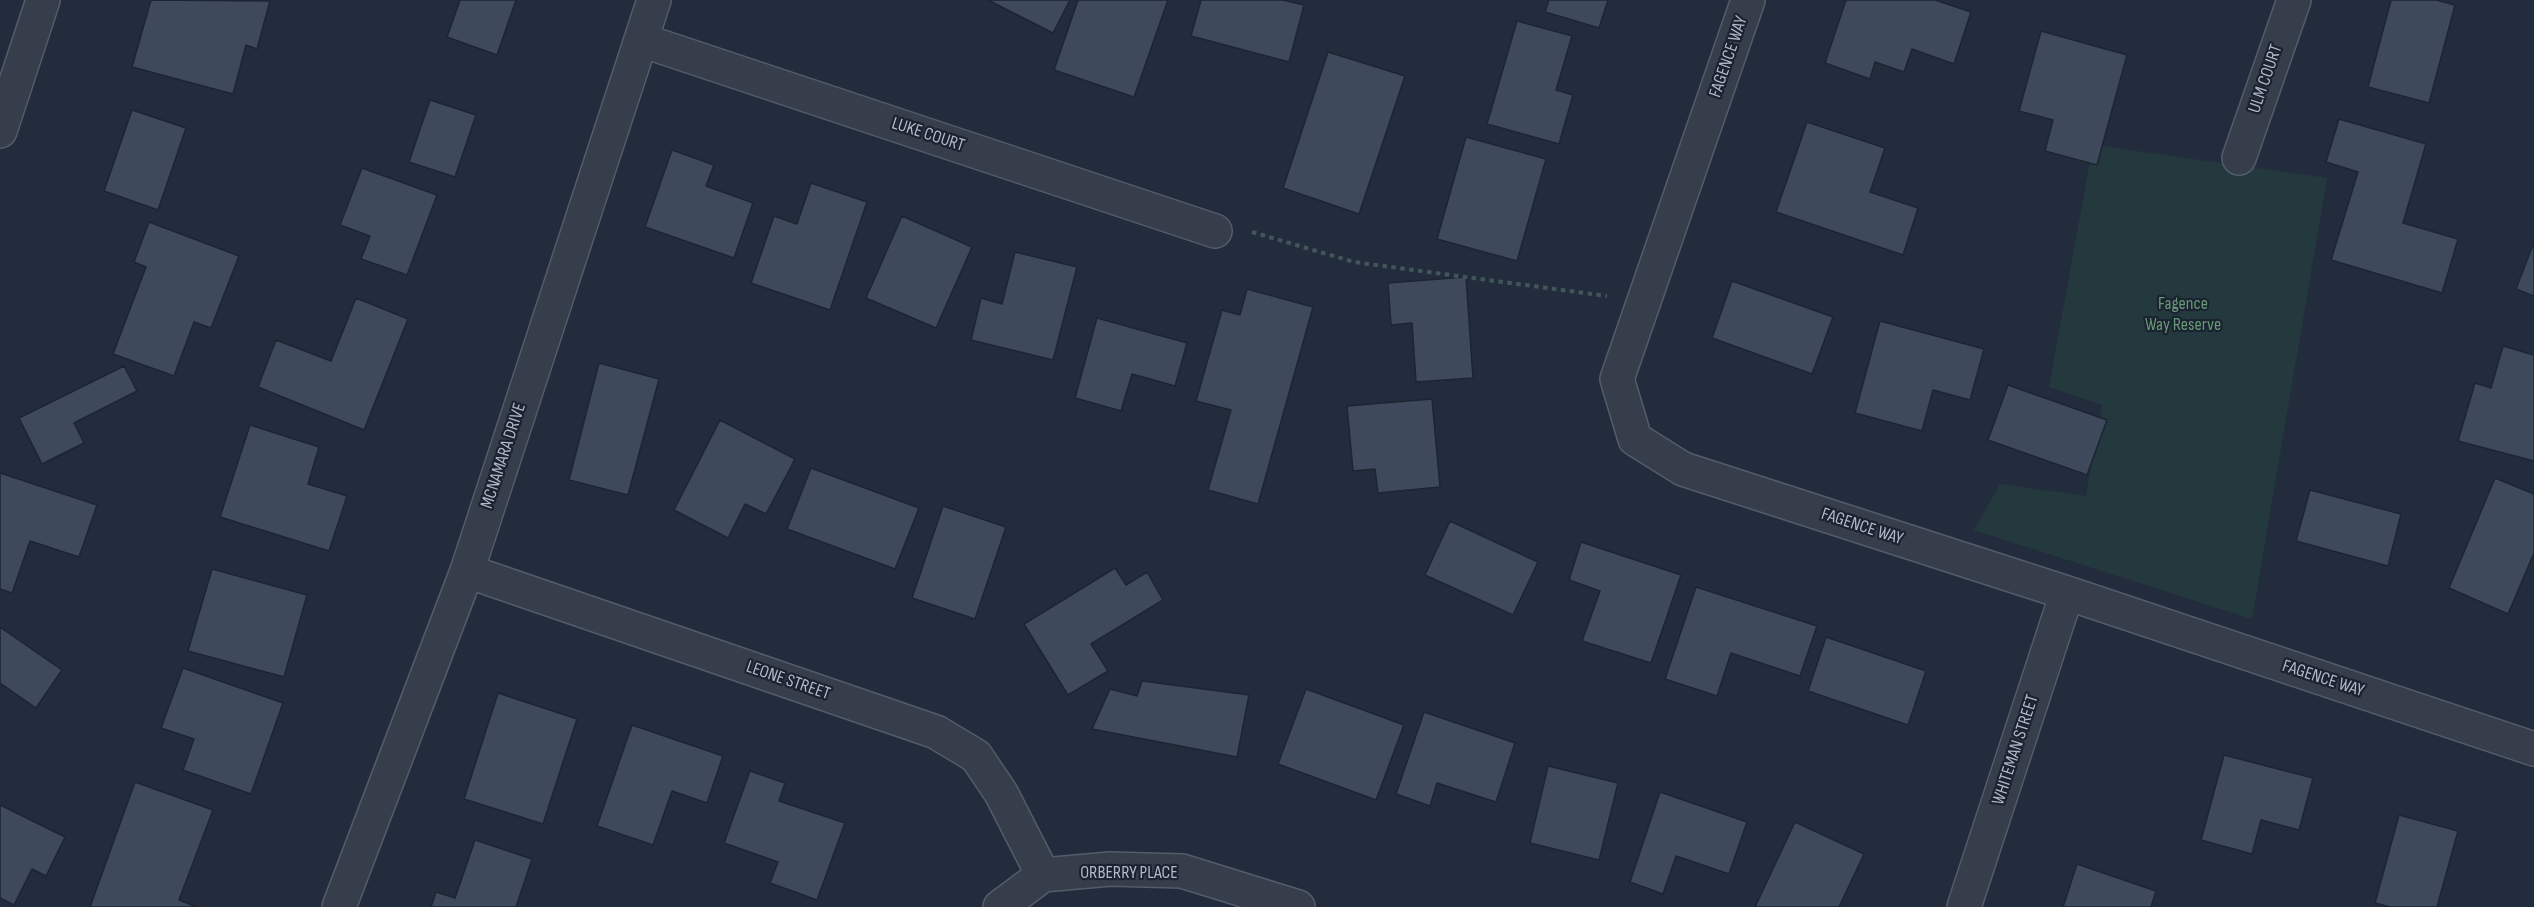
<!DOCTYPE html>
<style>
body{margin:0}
canvas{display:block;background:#222c3c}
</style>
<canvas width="2534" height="907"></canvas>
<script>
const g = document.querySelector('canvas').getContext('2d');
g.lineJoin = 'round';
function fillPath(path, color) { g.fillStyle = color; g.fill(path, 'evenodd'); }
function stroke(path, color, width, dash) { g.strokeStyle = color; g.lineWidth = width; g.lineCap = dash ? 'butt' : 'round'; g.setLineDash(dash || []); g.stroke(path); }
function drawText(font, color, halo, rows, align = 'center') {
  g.font = font + ' "Sofia Sans Condensed",sans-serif'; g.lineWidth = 4.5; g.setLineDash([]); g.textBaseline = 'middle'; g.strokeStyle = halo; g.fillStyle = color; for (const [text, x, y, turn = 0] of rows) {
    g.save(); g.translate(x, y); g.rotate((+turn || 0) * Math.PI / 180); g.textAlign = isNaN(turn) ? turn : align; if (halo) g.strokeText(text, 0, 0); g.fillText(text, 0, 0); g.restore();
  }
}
fillPath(new Path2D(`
 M2093,145L2327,178L2252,619L1974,530L2000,484L2086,496L2102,405L2049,387Z`), '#24393d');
const building = new Path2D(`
 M151,0L270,1L257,49L246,45L233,94L132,67Z
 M460,0H516L497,55L447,37Z
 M988,0H1070L1053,33Z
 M1078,0H1168L1134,97L1054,70Z
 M1201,0H1283L1304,5L1289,62L1191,36Z
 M1549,0H1608L1599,28L1545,12Z
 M1846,0H1935L1971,12L1954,64L1912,49L1904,72L1875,62L1870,79L1825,63Z
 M2391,0H2436L2455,5L2429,103L2368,87Z
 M1517,21L1572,36L1556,90L1573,95L1559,144L1487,124Z
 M2041,31L2127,55L2097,165L2045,151L2053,120L2019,111Z
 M1328,52L1405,76L1359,214L1283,188Z
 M430,100L476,115L455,177L409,162Z
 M132,110L186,128L158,210L104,191Z
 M2339,119L2426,144L2403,223L2458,239L2442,293L2331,260L2358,172L2326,162Z
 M1807,122L1885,148L1870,192L1918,208L1903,255L1776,212Z
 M1466,137L1546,159L1517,261L1437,239Z
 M672,150L714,165L706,186L753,203L734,258L645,227Z
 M362,168L437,195L407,275L361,259L370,236L340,225Z
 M811,183L867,202L830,310L751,283L774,216L797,224Z
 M902,216L972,247L936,328L866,298Z
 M149,222L239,256L211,328L194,322L174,376L113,354L146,267L134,262Z
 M2534,242V296L2516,289Z
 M1015,252L1077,267L1053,360L971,340L981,298L1002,304Z
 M1466,277L1473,378L1416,382L1412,323L1391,325L1388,283Z
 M1732,281L1833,317L1812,374L1712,338Z
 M1247,289L1313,307L1258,504L1208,490L1231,410L1196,401L1222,310L1240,315Z
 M356,298L408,319L364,430L258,387L276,340L331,361Z
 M1097,318L1187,343L1175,386L1132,374L1121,411L1075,398Z
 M1880,321L1984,349L1970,400L1933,390L1922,431L1855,413Z
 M2503,346L2534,355V461L2458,441L2475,383L2491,388Z
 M599,363L659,379L628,495L569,480Z
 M124,366L137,391L74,423L84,443L42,464L19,418Z
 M2008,385L2107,420L2087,475L1988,440Z
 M1432,399L1440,487L1378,493L1375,469L1353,471L1347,406Z
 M720,420L795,459L766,514L745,504L728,538L674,510Z
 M250,425L319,447L308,484L347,496L329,551L220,517Z
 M811,468L919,508L895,569L787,529Z
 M0,473L97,505L79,557L30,541L12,593L0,589Z
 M2495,478L2534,494V553L2508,614L2449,588Z
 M2310,490L2401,514L2388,566L2296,541Z
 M943,506L1006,527L975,619L912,598Z
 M1450,521L1538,562L1513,615L1425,575Z
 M1581,542L1681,575L1651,663L1582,641L1600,591L1569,580Z
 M1115,568L1126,585L1147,572L1163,600L1091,644L1108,671L1068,695L1024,624Z
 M212,569L307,595L284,677L188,651Z
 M1696,587L1817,626L1800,676L1731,653L1717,696L1665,679Z
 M0,627L62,670L36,708L0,683Z
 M1826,637L1926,671L1908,725L1808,691Z
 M183,668L283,703L251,794L183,770L194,739L161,728Z
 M1142,681L1249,695L1237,757L1092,729L1110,689L1137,696Z
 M1306,689L1404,725L1376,800L1278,764Z
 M498,693L577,719L543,824L464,799Z
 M1424,712L1515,743L1496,802L1437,783L1430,806L1396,794Z
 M632,725L723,756L707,803L672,791L653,845L597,826Z
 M2224,755L2313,778L2299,830L2261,820L2252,854L2201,840Z
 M1548,766L1618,783L1599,860L1530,843Z
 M750,771L785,783L779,801L845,823L817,900L770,883L778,862L724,843Z
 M135,782L213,810L179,900L197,907H90Z
 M1660,792L1747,822L1729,874L1676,856L1663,894L1630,882Z
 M0,805L65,837L46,876L32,869L14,905L0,898Z
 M2399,815L2458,831L2437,907H2390L2375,903Z
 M1795,822L1864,854L1839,907H1755Z
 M475,840L532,859L516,907H431L436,892L455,898Z
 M2077,864L2156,891L2151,907H2063Z`);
fillPath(building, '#3e4a5b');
stroke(building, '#1d2533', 1.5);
const minor = new Path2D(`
 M1748,0L1617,379L1635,439L1683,469L2067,593L2534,749
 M641,40L1215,231
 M0,131L43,0
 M2239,158L2294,0
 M467,571L936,732L976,756L1001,793L1043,875
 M339,907L467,571L654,0
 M1000,907L1043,875L1110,869L1182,871L1298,907
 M1964,907L2067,593`);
stroke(minor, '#545c6a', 36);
stroke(new Path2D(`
 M1252,232L1354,262L1607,296`), '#42565a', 4, [4.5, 4.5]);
stroke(minor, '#363e4c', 33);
drawText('18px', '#b2b9c8', '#1b2331', [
 ["FAGENCE WAY",1729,57,-71],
 ["ULM COURT",2266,79,-71],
 ["LUKE COURT",928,135,18],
 ["MCNAMARA DRIVE",504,456,-72],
 ["FAGENCE WAY",1862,527,18],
 ["FAGENCE WAY",2323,679,18],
 ["LEONE STREET",788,681,19],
 ["WHITEMAN STREET",2016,750,-72],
 ["ORBERRY PLACE",1129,873]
]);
drawText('18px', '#689976', '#1b2331', [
 ["Fagence",2183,304],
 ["Way Reserve",2183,325]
]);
</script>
